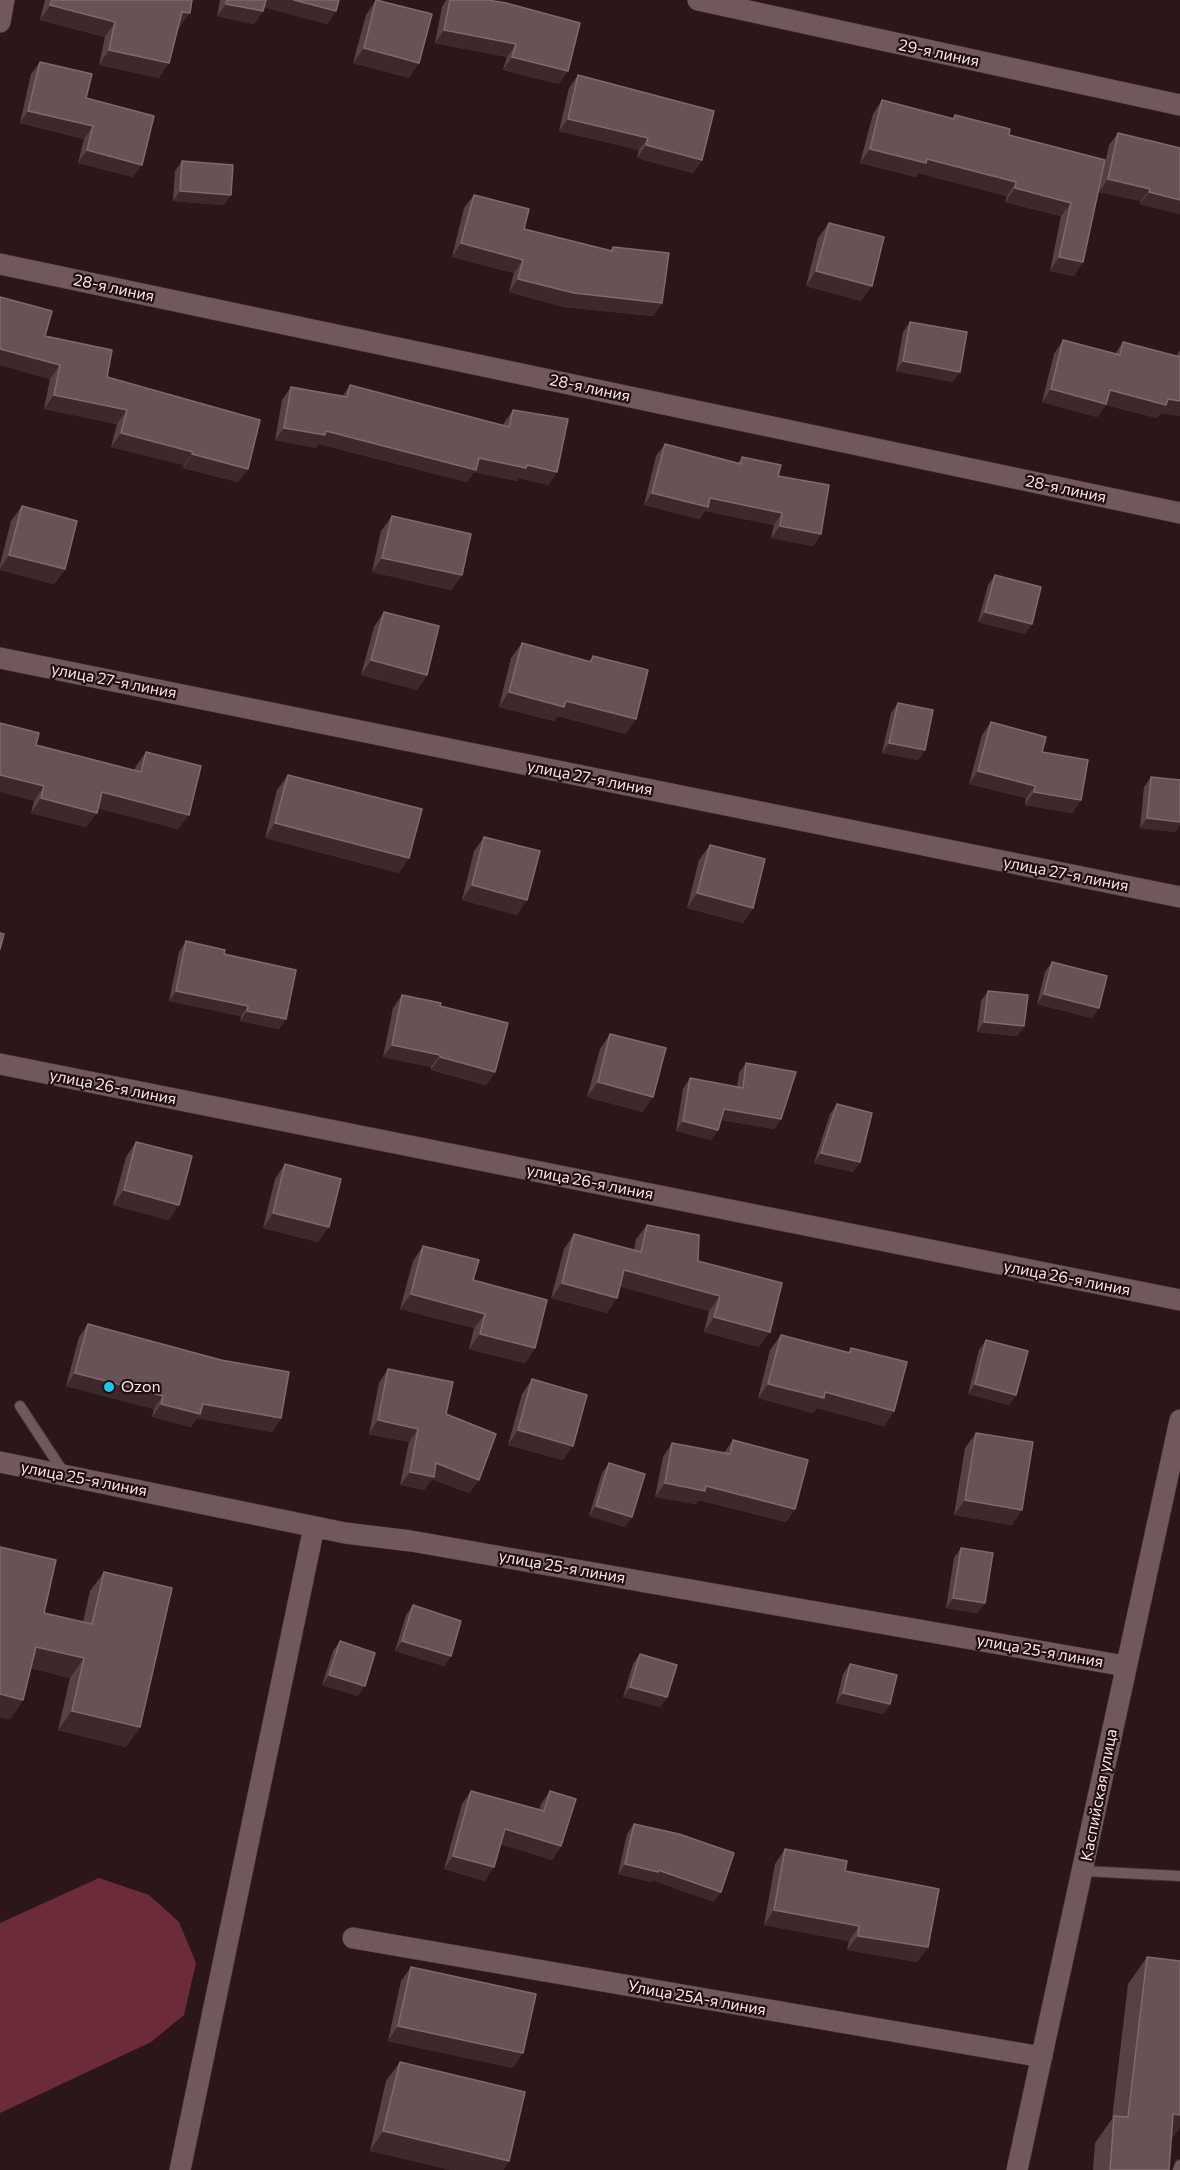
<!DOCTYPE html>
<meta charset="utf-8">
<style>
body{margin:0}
canvas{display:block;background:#2b171a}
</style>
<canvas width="1180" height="2170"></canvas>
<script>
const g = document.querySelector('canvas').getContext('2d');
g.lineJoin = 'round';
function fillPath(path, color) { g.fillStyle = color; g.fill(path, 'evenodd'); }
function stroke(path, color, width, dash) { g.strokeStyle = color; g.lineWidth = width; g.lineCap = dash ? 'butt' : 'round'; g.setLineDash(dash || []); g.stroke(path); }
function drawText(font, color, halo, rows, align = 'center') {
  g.font = font + ' Commissioner,sans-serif'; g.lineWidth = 4.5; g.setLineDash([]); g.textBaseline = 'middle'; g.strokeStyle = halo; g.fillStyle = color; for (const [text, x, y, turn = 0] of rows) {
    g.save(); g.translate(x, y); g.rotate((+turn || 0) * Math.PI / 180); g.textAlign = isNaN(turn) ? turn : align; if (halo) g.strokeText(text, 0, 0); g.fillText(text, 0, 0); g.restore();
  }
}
fillPath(new Path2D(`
 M99,1878L149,1895L179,1922L196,1963L184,2015L151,2042L0,2113V1923Z`), '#6c2b39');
const service = new Path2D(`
 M20,1406L64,1473
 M1083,1871L1180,1876
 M1178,2170L1180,2165`);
const minor = new Path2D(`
 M698,0L1180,105
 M0,22L4,0
 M0,264L1180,513
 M0,658L1180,897
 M0,1064L1180,1300
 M0,1462L345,1533L411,1541L1125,1666
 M353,1938L1042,2057
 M180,2170L314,1527
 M1017,2170L1180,1420`);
stroke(service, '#403134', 12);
stroke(minor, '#403134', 22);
stroke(service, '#70585b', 10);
stroke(minor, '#70585b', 21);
fillPath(new Path2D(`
 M45,0H192L179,28H178L159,78L99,65L105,37L40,20Z
 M220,0H339L336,11L327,24L264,7L263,11L254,24L217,16Z
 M376,0L409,78L353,63L366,15Z
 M446,0H488L559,84L503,70L507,57L435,43L442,7Z
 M40,62L86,98L133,177L78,163L84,139L20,123L31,74Z
 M578,75L702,160L693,173L637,158L639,150L559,131L569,88Z
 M882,100L952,118L955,115L1009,135L1105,160L1074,276L1050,271L1061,216L1005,202L1007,196L918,173L916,177L860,163L873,114Z
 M1118,133L1180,148V214L1140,204L1141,201L1099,192L1109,145Z
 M182,161L224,205L173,201L175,171Z
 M474,195L524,229L610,251L613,247L662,303L653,316L564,307L509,292L514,273L452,257L464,208Z
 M829,223L861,301L806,286L818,238Z
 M0,297L45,336L248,469L238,482L183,468L184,465L111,447L117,424L44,409L50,379L0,365Z
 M910,322L953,382L896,371L903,332Z
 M1063,340L1115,354L1123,342L1176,356L1180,350V416L1161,413L1157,418L1106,405L1097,417L1042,402L1054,354Z
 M350,385L503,425L504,423L513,410L557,472L548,485L519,478L517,481L474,472L467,482L319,444L316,448L275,440L282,400L291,387L342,397Z
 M665,444L738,463L742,457L778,476L821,534L813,546L771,538L774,525L705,511L699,519L644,505L656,456Z
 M22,506L65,569L54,584L0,570V565L11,521Z
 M392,516L462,575L451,590L372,572L381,531Z
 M995,575L1032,624L1025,634L978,622L988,585Z
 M384,612L427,675L417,690L361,675L374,627Z
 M522,643L589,661L593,656L626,734L558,716L554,721L499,707L511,658Z
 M898,703L925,750L918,760L882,753L891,713Z
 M991,722L1042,752L1081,800L1072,813L1025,805L1026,798L969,784L982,735Z
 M36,745L134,771L136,766L146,752L178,829L98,808L86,827L31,813L34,801Z
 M288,775L399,873L265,838L277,790Z
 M1151,777L1180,780V824L1175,832L1140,828L1144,787Z
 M484,837L517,915L462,900L474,851Z
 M710,845L753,908L743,923L687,908L699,860Z
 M186,941L286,1019L279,1029L240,1021L241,1016L169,1001L179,952Z
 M1052,962L1092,1018L1037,1004L1045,972Z
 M988,991L1024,1026L1017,1036L977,1032L981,1001Z
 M402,995L440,1006L495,1072L486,1085L431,1070V1067L383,1057L393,1008Z
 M610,1034L643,1112L587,1097L600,1049Z
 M746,1063L781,1119L774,1129L721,1120L718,1130L711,1140L676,1131L683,1089L690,1078L737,1087L739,1073Z
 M837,1104L860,1162L853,1172L814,1163L830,1114Z
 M136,1142L169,1220L113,1205L126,1157Z
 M285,1164L318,1242L263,1228L275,1179Z
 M647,1225L698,1261L759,1347L704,1332L709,1311L620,1286L607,1313L551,1298L564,1249L574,1234L634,1250L636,1239Z
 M423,1246L473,1280L535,1348L525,1363L469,1349L474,1328L400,1309L413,1261Z
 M88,1324L281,1418L272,1432L197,1418L191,1427L152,1417L154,1409L66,1386L79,1337Z
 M781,1335L848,1352L851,1348L894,1411L884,1426L817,1408L813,1413L758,1398L770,1350Z
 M986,1340L1016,1395L1009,1405L968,1394L979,1350Z
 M388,1369L446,1414L479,1480L469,1493L432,1479L424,1490L400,1485L409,1442L369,1434L379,1383Z
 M532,1379L563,1460L508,1445L522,1394Z
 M976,1433L1012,1525L954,1515L965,1448Z
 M733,1440L795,1509L786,1522L699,1500L695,1504L655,1497L663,1457L672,1443L724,1453Z
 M609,1463L632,1517L625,1527L589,1516L602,1473Z
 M0,1547L44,1613L83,1622L90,1591L104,1572L140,1727L126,1747L58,1730L70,1678L31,1668L23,1700L10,1719L0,1717Z
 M961,1548L985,1603L977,1613L946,1608L954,1558Z
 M413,1605L451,1656L444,1666L395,1651L406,1615Z
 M340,1641L358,1696L322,1685L333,1651Z
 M640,1654L667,1697L660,1707L623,1697L633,1664Z
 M850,1664L890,1704L883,1714L836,1703L843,1674Z
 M471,1791L539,1810L541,1804L550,1791L561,1846L552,1860L501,1844L485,1881L444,1869L462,1804Z
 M634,1824L714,1902L652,1880L651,1882L618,1874L627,1834Z
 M785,1849L845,1871L928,1947L917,1962L847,1950L849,1941L764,1925L775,1864Z
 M1147,1957L1180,1961V2127L1171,2140L1169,2170H1093L1095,2143L1112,2119L1128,1984Z
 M411,1967L513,2068L388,2041L401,1981Z
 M400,2062L509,2161L503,2170H452L370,2151L386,2081Z`), '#564144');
fillPath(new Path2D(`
 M262,0H294L336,11L327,24L258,6Z
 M226,4L263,11L254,24L217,16Z
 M50,5L115,22L105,37L40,20Z
 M182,12L190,13L179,28L172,27Z
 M444,30L516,44L507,57L435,43Z
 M364,48L419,63L409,78L353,63Z
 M109,50L169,63L159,78L99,65Z
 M512,57L568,71L559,84L503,70Z
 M28,111L93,126L84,139L20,123Z
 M568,119L648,138L639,150L559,131Z
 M646,145L702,160L693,173L637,158Z
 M870,149L927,159L1016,182L1007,196L918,173L916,177L860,163Z
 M87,150L142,165L133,177L78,163Z
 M1108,179L1150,189L1141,201L1099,192Z
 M1015,188L1071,203L1061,216L1005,202Z
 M180,191L231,195L224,205L173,201Z
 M1149,192L1180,200V214L1140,204Z
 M461,243L523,260L514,273L452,257Z
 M1059,257L1083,262L1074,276L1050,271Z
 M816,271L872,286L861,301L806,286Z
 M518,279L662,303L653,316L564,307L509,292Z
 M0,349L60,365L50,379L0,365Z
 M903,361L960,372L953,382L896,371Z
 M1051,389L1110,390L1180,401V416L1161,413L1157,418L1106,405L1097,417L1042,402Z
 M54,395L127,410L117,424L44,409Z
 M284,428L326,431L479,458L527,465L557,472L548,485L519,478L517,481L474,472L467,482L319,444L316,448L275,440Z
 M121,433L193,452L184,465L111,447Z
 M192,454L248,469L238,482L183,468Z
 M652,493L710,498L782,513L774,525L705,511L699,519L644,505Z
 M780,526L821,534L813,546L771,538Z
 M9,555L65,569L54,584L0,570V568Z
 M382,558L462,575L451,590L372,572Z
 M985,612L1032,624L1025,634L978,622Z
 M371,660L427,675L417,690L361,675Z
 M509,692L566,701L636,719L626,734L558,716L554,721L499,707Z
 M889,743L925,750L918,760L882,753Z
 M978,771L1035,786L1026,798L969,784Z
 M0,775L44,786L34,801L0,792Z
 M102,792L189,815L178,829L92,807Z
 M1034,792L1081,800L1072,813L1025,805Z
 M41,798L97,813L86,827L31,813Z
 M1147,818L1180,822V824L1175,832L1140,828Z
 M275,823L409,858L399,873L265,838Z
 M472,885L527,900L517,915L462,900Z
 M697,893L753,908L743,923L687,908Z
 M176,991L248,1006L241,1016L169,1001Z
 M1044,994L1099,1008L1092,1018L1037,1004Z
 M247,1011L286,1019L279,1029L240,1021Z
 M984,1022L1024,1026L1017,1036L977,1032Z
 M392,1045L440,1055L431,1067L383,1057Z
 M440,1057L495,1072L486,1085L431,1070Z
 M598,1082L653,1097L643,1112L587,1097Z
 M724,1109L781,1119L774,1129L717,1119Z
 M683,1121L718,1130L711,1140L676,1131Z
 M821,1153L860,1162L853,1172L814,1163Z
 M124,1190L179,1205L169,1220L113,1205Z
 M273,1213L329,1227L318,1242L263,1228Z
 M624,1270L720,1296L709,1311L614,1285Z
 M562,1283L617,1298L607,1313L551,1298Z
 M411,1294L485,1314L474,1328L400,1309Z
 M714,1317L770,1332L759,1347L704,1332Z
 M480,1334L535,1348L525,1363L469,1349Z
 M75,1373L163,1396L154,1409L66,1386Z
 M768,1384L825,1392L894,1411L884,1426L817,1408L813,1413L758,1398Z
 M975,1384L1016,1395L1009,1405L968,1394Z
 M161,1404H203L281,1418L272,1432L197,1418L191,1427L152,1417Z
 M378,1420L418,1429L409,1442L369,1434Z
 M518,1430L573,1446L563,1460L508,1445Z
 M436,1463L479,1480L469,1493L432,1479L424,1490L400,1485L410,1472Z
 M665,1483L706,1486L795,1509L786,1522L699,1500L695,1504L655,1497Z
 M965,1500L1022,1510L1012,1525L954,1515Z
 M596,1506L632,1517L625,1527L589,1516Z
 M953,1598L985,1603L977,1613L946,1608Z
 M402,1641L451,1656L444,1666L395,1651Z
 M36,1647L84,1658L70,1678L22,1666Z
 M329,1675L365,1686L358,1696L322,1685Z
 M630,1687L667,1697L660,1707L623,1697Z
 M843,1693L890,1704L883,1714L836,1703Z
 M0,1694L23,1700L10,1719L0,1717Z
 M72,1711L140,1727L126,1747L58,1730Z
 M505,1829L561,1846L552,1860L495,1842Z
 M453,1856L494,1867L485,1881L444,1869Z
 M625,1864L658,1870L721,1892L714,1902L652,1880L651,1882L618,1874Z
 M774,1910L859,1926L849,1941L764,1925Z
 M858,1936L928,1947L917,1962L847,1950Z
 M398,2026L523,2053L513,2068L388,2041Z
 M1173,2114L1180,2115V2127L1169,2143Z
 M383,2131L509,2161L503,2170H452L370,2151Z`), '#3e282b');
const building = new Path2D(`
 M52,0H192L190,13L182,12L169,63L109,50L115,22L50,5Z
 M227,0H266L263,11L226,4Z
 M294,0H339L336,11Z
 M376,0L432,14L419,63L364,48Z
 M450,0H488L506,3L580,23L568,71L512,57L516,44L444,30Z
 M40,62L92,74L86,98L154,116L142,165L87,150L93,126L28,111Z
 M578,75L714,111L702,160L646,145L648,138L568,119Z
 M882,100L954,119L955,115L1010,129L1009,135L1105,160L1083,262L1059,257L1071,203L1015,188L1016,182L927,159L926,163L870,149Z
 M1118,133L1180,148V200L1149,192L1150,189L1108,179Z
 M182,161L233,165L231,195L180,191Z
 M474,195L529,209L524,229L612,251L613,247L669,253L662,303L574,293L518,279L523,260L461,243Z
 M829,223L884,237L872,286L816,271Z
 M0,297L52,311L45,336L112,350L107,377L260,420L248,469L192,454L193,452L121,433L127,410L54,395L60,365L0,349Z
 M910,322L967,332L960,372L903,361Z
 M1063,340L1120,355L1123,342L1180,357V401L1168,399L1166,405L1110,390L1106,404L1051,389Z
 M350,385L509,427L513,410L568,419L557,472L527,465L526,468L479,458L476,470L326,431L325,435L284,428L291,387L347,397Z
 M665,444L741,464L742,457L781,465L778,476L829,485L821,534L780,526L782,513L710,498L708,507L652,493Z
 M22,506L77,521L65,569L9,555Z
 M392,516L471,534L462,575L382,558Z
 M995,575L1041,587L1032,624L985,612Z
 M384,612L439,626L427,675L371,660Z
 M522,643L591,662L593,656L648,670L636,719L566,701L564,707L509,692Z
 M898,703L933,710L925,750L889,743Z
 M991,722L1046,737L1042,752L1088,760L1081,800L1034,792L1035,786L978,771Z
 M0,723L39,733L36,745L141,772L146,752L201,766L189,815L102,792L97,813L41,798L44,786L0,775Z
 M288,775L422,809L409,858L275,823Z
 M1151,777L1180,780V822L1147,818Z
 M484,837L540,851L527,900L472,885Z
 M710,845L765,859L753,908L697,893Z
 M0,933L4,934L0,949Z
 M186,941L225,950L224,954L296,970L286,1019L247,1011L248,1006L176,991Z
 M1052,962L1107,976L1099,1008L1044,994Z
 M988,991L1028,995L1024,1026L984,1022Z
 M402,995L441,1003L440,1006L508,1023L495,1072L440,1057V1055L392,1045Z
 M610,1034L666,1048L653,1097L598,1082Z
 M746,1063L796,1072L781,1119L724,1109L718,1130L683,1121L690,1078L743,1088Z
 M837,1104L872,1113L860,1162L821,1153Z
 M136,1142L192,1156L179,1205L124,1190Z
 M285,1164L341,1179L329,1227L273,1213Z
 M647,1225L699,1235L698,1261L782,1283L770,1332L714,1317L720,1296L624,1270L617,1298L562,1283L574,1234L641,1252Z
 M423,1246L479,1260L473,1280L547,1300L535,1348L480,1334L485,1314L411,1294Z
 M88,1324L221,1360L289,1372L281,1418L203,1404L200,1414L161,1404L163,1396L75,1373Z
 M781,1335L850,1353L851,1348L907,1362L894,1411L825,1392L824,1398L768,1384Z
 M986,1340L1028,1351L1016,1395L975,1384Z
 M388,1369L453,1382L446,1414L496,1434L479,1480L436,1463L434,1477L410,1472L418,1429L378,1420Z
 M532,1379L587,1395L573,1446L518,1430Z
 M976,1433L1033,1442L1022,1510L965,1500Z
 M733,1440L808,1460L795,1509L706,1486L705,1491L665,1483L672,1443L730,1454Z
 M609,1463L645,1474L632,1517L596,1506Z
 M0,1547L56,1560L44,1613L92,1624L104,1572L172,1588L140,1727L72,1711L84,1658L36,1647L23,1700L0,1694Z
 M961,1548L993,1553L985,1603L953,1598Z
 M413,1605L461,1621L451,1656L402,1641Z
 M340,1641L375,1653L365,1686L329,1675Z
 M640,1654L677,1665L667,1697L630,1687Z
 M850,1664L897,1675L890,1704L843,1693Z
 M471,1791L544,1811L550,1791L576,1799L561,1846L505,1829L494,1867L453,1856Z
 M634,1824L679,1834L734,1853L721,1892L658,1870V1872L625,1864Z
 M785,1849L847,1861L845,1871L939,1889L928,1947L858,1936L859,1926L774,1910Z
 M1147,1957L1180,1961V2115L1173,2114L1169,2170H1110L1114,2116L1128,2117Z
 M411,1967L536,1994L523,2053L398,2026Z
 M400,2062L525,2092L509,2161L383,2131Z`);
fillPath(building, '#675355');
stroke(building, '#7e6a6d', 1.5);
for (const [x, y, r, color] of [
 [109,1387,6,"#13cafb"]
]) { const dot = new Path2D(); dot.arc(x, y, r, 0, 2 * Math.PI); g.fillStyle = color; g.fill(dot); stroke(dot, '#210e11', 2); }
drawText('16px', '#f7e8ea', '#210e11', [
 ["29-я линия",939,53,12],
 ["28-я линия",114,288,12],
 ["28-я линия",590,388,12],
 ["28-я линия",1066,489,12],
 ["улица 27-я линия",114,681,11],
 ["улица 27-я линия",590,778,11],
 ["улица 27-я линия",1066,874,11],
 ["улица 26-я линия",113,1087,11],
 ["улица 26-я линия",590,1182,11],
 ["улица 26-я линия",1067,1278,11],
 ["улица 25-я линия",84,1479,11],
 ["улица 25-я линия",562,1567,10],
 ["улица 25-я линия",1040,1651,10],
 ["Каспийская улица",1099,1795,-79],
 ["Улица 25А-я линия",697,1998,10]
]);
drawText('16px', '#f7e8ea', '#210e11', [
 ["Ozon",121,1387]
], 'left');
</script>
